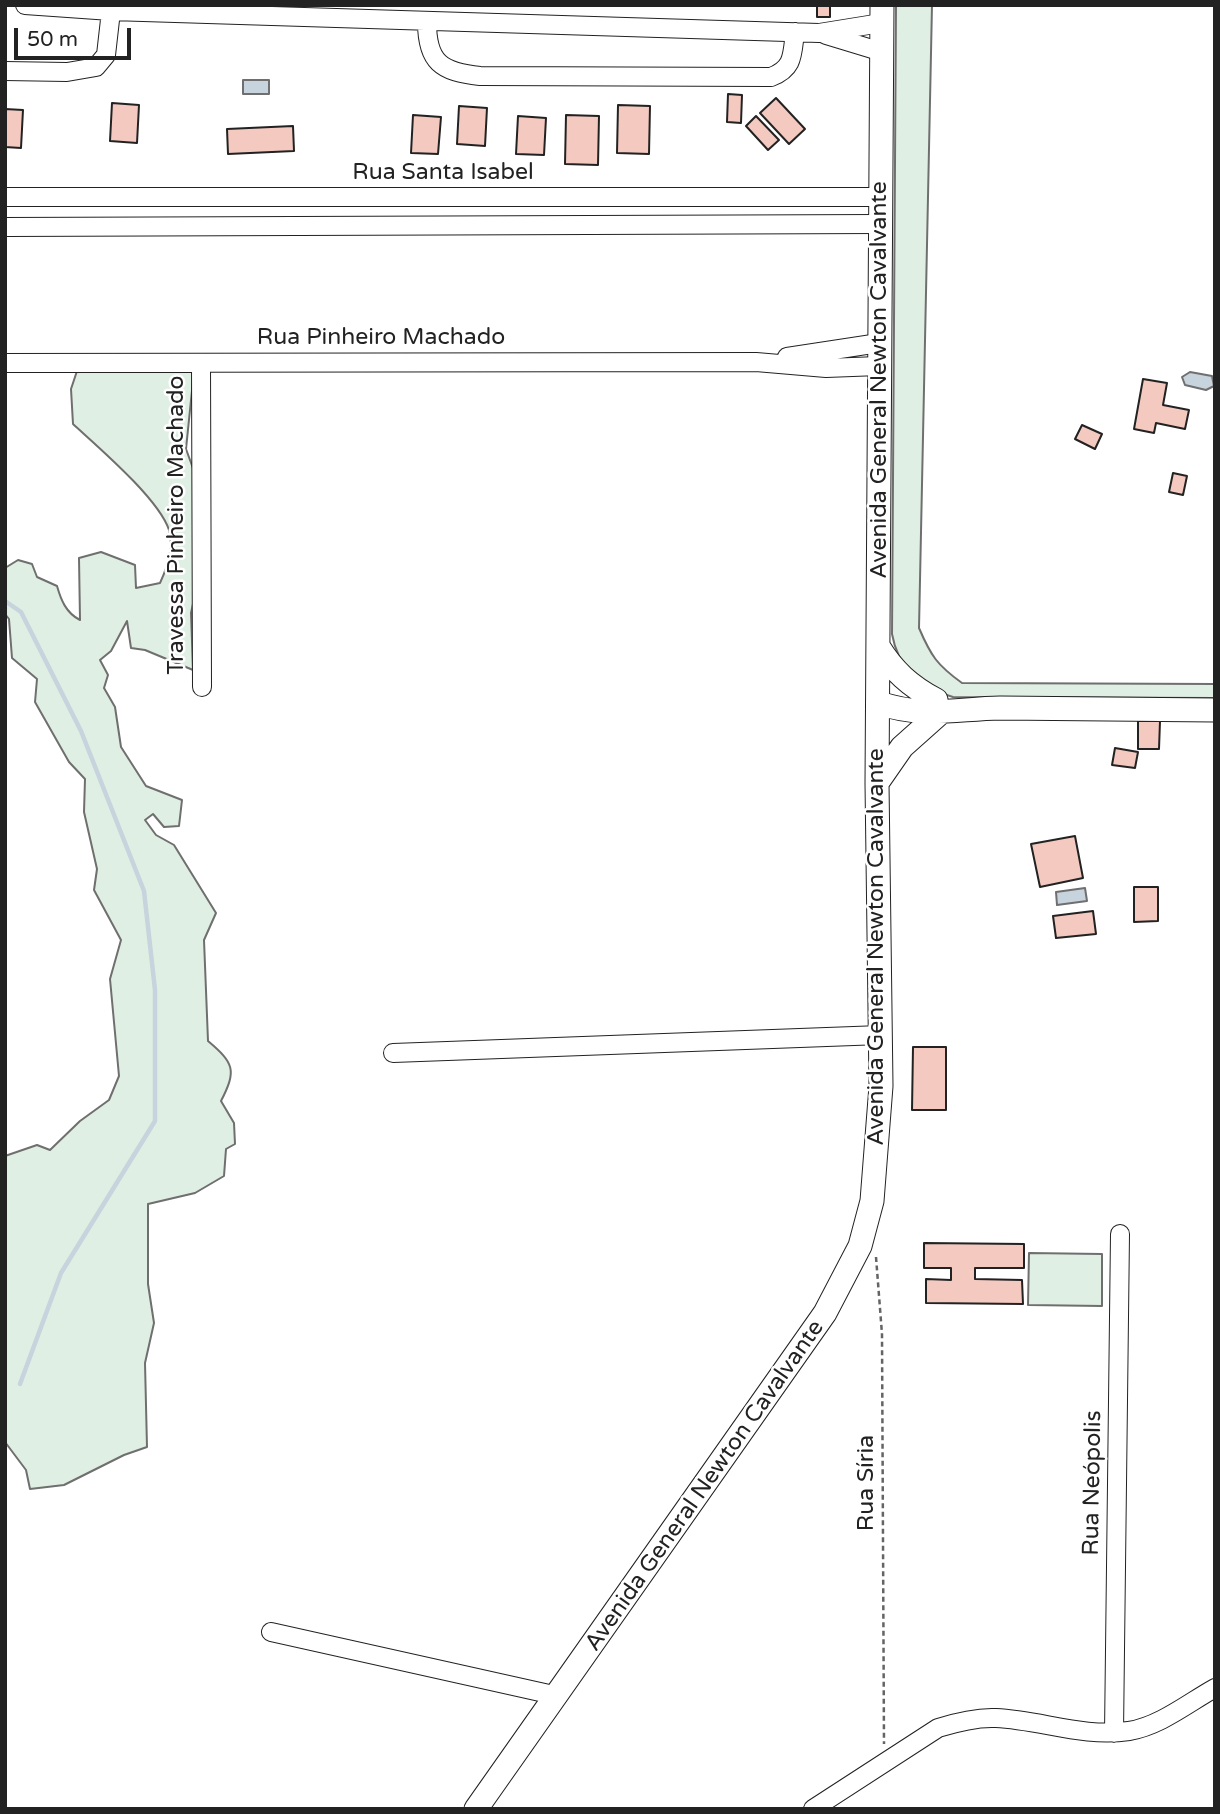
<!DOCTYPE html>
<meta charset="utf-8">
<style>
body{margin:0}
#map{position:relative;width:1220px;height:1814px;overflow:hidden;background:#fff;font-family:"Varela Round",sans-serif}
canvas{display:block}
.frame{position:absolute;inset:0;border:7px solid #222;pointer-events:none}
.scale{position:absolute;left:14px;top:28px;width:117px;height:32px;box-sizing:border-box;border:4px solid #222;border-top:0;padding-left:9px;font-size:21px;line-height:24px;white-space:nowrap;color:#222;-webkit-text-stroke:5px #fff;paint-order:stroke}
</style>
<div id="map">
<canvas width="1220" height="1814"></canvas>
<div class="frame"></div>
<div class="scale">50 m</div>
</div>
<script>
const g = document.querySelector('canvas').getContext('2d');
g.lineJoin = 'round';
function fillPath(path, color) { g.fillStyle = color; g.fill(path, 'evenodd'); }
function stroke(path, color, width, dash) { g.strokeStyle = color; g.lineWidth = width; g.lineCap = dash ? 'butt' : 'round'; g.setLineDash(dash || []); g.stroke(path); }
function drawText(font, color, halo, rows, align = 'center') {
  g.font = font + ' "Varela Round",sans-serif'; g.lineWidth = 5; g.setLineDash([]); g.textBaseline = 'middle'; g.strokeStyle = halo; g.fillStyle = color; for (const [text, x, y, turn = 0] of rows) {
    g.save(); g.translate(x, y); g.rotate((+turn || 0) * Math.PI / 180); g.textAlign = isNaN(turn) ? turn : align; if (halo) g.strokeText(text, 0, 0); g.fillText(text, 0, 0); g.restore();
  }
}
const green = new Path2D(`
 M896,5H932L919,628C931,656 937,665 962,683L1215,684V698L953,697C920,688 898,668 892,634Z
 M78,368L194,371L186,449L194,471L196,590L191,613L193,670L145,650L131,648L127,621L111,651L100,660L108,675L104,688L115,707L121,747L146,786L182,800L179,826L164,827L153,814L145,820L156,835L174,845L216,913L204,940L208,1041C234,1063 237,1070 221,1101L234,1123L235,1144L226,1149L224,1176L195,1193L148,1204V1284L154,1323L145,1363L147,1447L124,1455L64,1485L30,1489L26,1470L5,1442V1156L37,1145L50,1150L80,1121L109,1100L119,1076L110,979L121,940L94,890L97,869L84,812L85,779L69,762L35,702L37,679L12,658L9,619L5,614V568L18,560L32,564L37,577L57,586C61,600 66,613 80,620L79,558L101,552L135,565L136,588L160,583C167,568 174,547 169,530C159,499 98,447 73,424L71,389Z
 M1029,1253L1102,1254V1306L1028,1305Z`);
fillPath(green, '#e0efe3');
stroke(green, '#6f6f6f', 2);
const water = new Path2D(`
 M243,80H269V94H243Z
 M1190,372L1212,376L1214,386L1206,390L1185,385L1182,377Z
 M1085,888L1087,901L1057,905L1056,892Z`);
fillPath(water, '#c7d3dd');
stroke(water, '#6f6f6f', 2);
stroke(new Path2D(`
 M5,601L21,612L81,731L144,891L155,990V1121L61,1273L20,1384`), '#c7d3dd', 4.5);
const building = new Path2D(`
 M817,5H830V17H817Z
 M728,94L742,95L741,123L727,122Z
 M776,98L805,129L789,144L760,113Z
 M112,103L139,105L137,143L110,141Z
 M618,105L650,106L649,154L617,153Z
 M459,106L487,108L485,146L457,144Z
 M5,109L23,110L21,148L5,147Z
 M413,115L441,117L438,154L411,153Z
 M566,115L599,116L598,165L565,164Z
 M518,116L546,118L544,155L516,154Z
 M756,116L779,140L768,150L746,126Z
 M293,126L294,151L228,154L227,129Z
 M1143,379L1167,383L1163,405L1189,410L1185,429L1156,423L1154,433L1134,429Z
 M1082,425L1102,434L1095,449L1075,439Z
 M1173,473L1187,476L1183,495L1169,492Z
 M1138,721H1160L1159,749H1138Z
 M1115,748L1138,752L1135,768L1112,765Z
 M1075,836L1083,878L1040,887L1031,844Z
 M1134,887H1158V921L1134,922Z
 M1093,911L1096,934L1056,938L1053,916Z
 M913,1047H946V1110H912Z
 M924,1243L1024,1244V1268H975V1279L1022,1280L1023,1304L926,1303V1279L951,1280V1268H924Z`);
fillPath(building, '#f3c9c0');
stroke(building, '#222', 2);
const minor = new Path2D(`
 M25,5L111,11L819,33L881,23
 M427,22C427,62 441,72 480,76L771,77C794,68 792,55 795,32
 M826,35L882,52
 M5,71L67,72L96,67L106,55L111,11
 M5,197H881
 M5,227L880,224
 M787,357L879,343
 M5,363L756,362L826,368L879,366
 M201,363L202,687
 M393,1053L881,1035
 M271,1632L558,1696
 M1114,1733L1120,1234
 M813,1809L938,1728C957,1722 976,1717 996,1718C1041,1720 1083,1738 1129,1731C1160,1726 1188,1703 1215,1688`);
const major = new Path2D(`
 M878,646C893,671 910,686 936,700
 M879,703C923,718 955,709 1000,708C1072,708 1143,710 1215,710
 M877,783L902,747L939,714
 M476,1809L825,1313L860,1246L872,1201L881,1086L877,783L882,5`);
stroke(minor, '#222', 20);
stroke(major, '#222', 25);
stroke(new Path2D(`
 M876,1257L882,1334L884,1744`), '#646464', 2.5, [5, 3.5]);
stroke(minor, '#fff', 18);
stroke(major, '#fff', 23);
drawText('23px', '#222', '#fff', [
 ["Rua Santa Isabel",443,173],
 ["Rua Pinheiro Machado",381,338],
 ["Avenida General Newton Cavalvante",880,380,-90],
 ["Travessa Pinheiro Machado",177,525,-90],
 ["Avenida General Newton Cavalvante",877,947,-90],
 ["Rua Síria",867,1483,-90],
 ["Rua Neópolis",1093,1483,-89],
 ["Avenida General Newton Cavalvante",705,1486,-55]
]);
</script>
